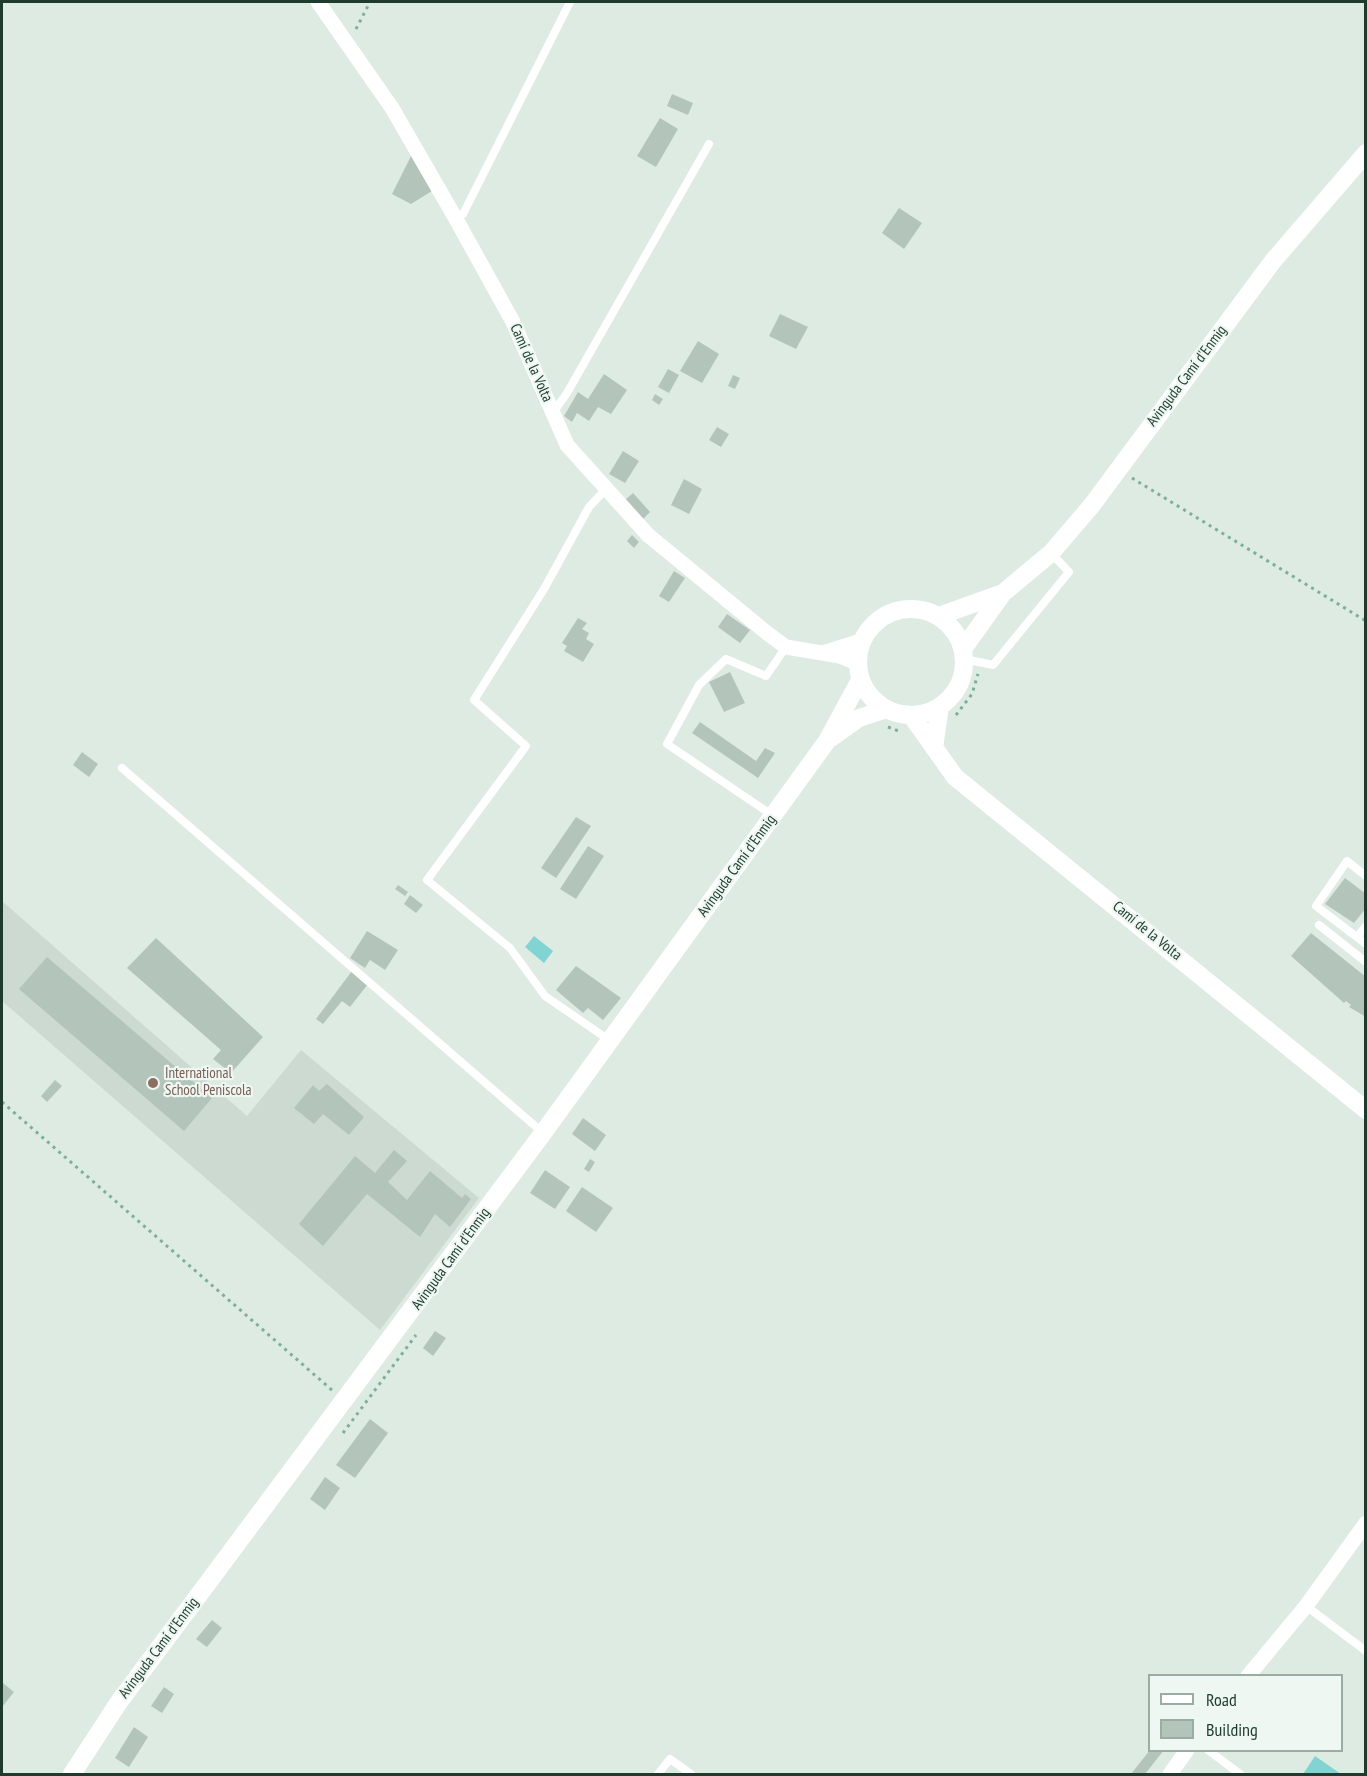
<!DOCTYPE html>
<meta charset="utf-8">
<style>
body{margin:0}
#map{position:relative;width:1367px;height:1776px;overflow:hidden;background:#deebe2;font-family:"PT Sans Narrow",sans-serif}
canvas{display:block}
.frame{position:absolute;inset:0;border:3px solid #1e3b2e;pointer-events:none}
.legend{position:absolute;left:1148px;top:1674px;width:195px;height:78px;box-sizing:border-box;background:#eef7f1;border:2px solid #9baca3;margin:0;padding:8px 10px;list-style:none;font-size:18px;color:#1e3b2e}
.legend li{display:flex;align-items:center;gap:12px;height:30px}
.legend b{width:30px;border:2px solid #9baca3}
</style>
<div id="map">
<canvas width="1367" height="1776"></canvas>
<div class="frame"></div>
<ul class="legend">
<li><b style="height:8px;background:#fff"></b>Road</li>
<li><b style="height:16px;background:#b3c5bb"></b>Building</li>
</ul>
</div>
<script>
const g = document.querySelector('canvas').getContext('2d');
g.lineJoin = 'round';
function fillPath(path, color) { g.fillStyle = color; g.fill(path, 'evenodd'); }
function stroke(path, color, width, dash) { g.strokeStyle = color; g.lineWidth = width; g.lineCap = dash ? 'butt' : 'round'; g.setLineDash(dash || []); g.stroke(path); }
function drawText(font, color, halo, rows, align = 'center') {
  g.font = font + ' "PT Sans Narrow",sans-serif'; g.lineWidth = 4.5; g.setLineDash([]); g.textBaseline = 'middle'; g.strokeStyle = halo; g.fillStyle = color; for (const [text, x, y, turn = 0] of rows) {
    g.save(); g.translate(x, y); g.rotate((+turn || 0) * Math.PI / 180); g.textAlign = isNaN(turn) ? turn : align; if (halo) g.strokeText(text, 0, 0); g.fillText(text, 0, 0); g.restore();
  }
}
fillPath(new Path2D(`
 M2,901L247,1116L301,1050L479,1198L380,1330L2,1001Z`), '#ccdad1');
fillPath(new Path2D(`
 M534,936L553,951L544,963L525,947Z
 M1315,1756L1341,1774H1303Z`), '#81d4d2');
fillPath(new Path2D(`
 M672,94L693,103L688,115L667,106Z
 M660,118L678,129L656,167L637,156Z
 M411,156L432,191L411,204L392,194Z
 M899,208L922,223L904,249L882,233Z
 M780,314L808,327L796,349L769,336Z
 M698,341L719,354L702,383L680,371Z
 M668,369L679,375L669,393L658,387Z
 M604,374L627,390L611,414L598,407L589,421L577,413L572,422L564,416L578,392L588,399Z
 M733,375L740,378L735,389L728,386Z
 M655,394L663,399L659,405L652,400Z
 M717,427L729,434L721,447L709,440Z
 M623,451L639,461L625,483L609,474Z
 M684,479L702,489L689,514L671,505Z
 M633,493L650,512L643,519L625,500Z
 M632,535L639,542L634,548L627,541Z
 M674,571L685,578L669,602L659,596Z
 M727,614L750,630L740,643L718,627Z
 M578,618L587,623L582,629L589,633L586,639L594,644L583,662L564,651L567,646L562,643Z
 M730,672L745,703L724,712L709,682Z
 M700,722L756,761L765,748L775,753L758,778L692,733Z
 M82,752L98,764L89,777L73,765Z
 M576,817L591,826L556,878L541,868Z
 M588,846L604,856L576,899L560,889Z
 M1345,878L1366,894V908L1354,923L1325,904Z
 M398,885L408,892L405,896L395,889Z
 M410,895L423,905L416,913L404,904Z
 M367,931L398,950L385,970L370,960L365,968L350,958Z
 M1311,933L1366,977V1017L1349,1007L1351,1005L1346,1001L1344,1003L1291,956Z
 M156,938L263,1037L231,1073L213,1059L221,1050L127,968Z
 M47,957L212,1098L184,1131L19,989Z
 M576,966L621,998L603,1020L588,1008L583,1013L556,990Z
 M352,971L368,984L350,1007L342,1001L323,1024L316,1019Z
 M55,1080L62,1086L47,1102L41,1096Z
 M327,1084L364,1117L349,1135L323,1114L314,1124L294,1108L313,1085L319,1091Z
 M583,1118L606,1135L595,1151L572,1134Z
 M394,1150L407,1161L388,1182L407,1200L430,1171L462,1198L465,1194L471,1199L450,1227L435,1214L420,1237L367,1194L323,1246L299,1224L355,1156L375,1173Z
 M590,1159L595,1162L589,1172L584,1169Z
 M545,1170L570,1187L555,1209L530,1193Z
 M582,1187L613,1208L596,1232L566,1211Z
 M435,1331L446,1338L433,1356L423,1348Z
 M370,1419L388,1433L355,1478L336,1465Z
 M325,1477L340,1488L325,1510L310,1499Z
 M212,1620L222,1628L207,1647L196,1639Z
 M3,1683L14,1692L2,1707V1684Z
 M164,1687L174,1694L162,1713L151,1706Z
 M134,1727L148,1737L129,1767L115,1758Z
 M1150,1750H1164L1145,1774H1131Z`), '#b3c5bb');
stroke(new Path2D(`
 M356,29L370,2
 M1132,478L1366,621
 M956,715L972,694L978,674
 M888,727L901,732
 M2,1102L333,1391
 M343,1433L416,1335`), '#7cb097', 3, [3, 4.5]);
stroke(new Path2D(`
 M456,219L463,214L570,2
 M553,413L567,393L709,144
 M606,489L589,507L544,589L474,700L526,746L427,880L510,948L545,996L609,1040
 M964,659L993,665L1069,572L1051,553
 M122,768L542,1132
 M772,815L667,744L699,685L726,659L766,676L786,647
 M1366,876L1347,861L1316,906L1366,944
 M1319,925L1366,962
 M1357,937L1366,926
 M1306,1606L1366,1651
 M1208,1750L1240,1774
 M658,1774L670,1759L691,1774`), '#fff', 8);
stroke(new Path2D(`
 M318,2L392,108L456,219L513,322L567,445L648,535L767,633L786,647L840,656L857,663
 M826,652L861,641
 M1248,1676L1306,1606L1366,1523
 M1170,1774L1187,1750`), '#fff', 15);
stroke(new Path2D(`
 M858 662a53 53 0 1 1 106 0a53 53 0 1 1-106 0Z
 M939,616L1003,593
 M963,649L1003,593L1051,553L1092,505L1273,261L1366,153
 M911,715L955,777L1366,1110
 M831,738L859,718L887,709
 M934,748L940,706
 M72,1774L119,1702L543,1133L827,741L860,680`), '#fff', 18);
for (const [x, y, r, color] of [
 [153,1083,6,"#8d6e63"]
]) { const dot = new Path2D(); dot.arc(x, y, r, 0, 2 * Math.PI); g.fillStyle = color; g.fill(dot); stroke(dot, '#eef7f1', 2); }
drawText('15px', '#1e3b2e', '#eef7f1', [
 ["Camí de la Volta",531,363,66],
 ["Avinguda Camí d'Enmig",1187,376,-53],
 ["Avinguda Camí d'Enmig",737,866,-54],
 ["Camí de la Volta",1147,931,39],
 ["Avinguda Camí d'Enmig",451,1259,-54],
 ["Avinguda Camí d'Enmig",159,1648,-53]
]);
drawText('15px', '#785e54', '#eef7f1', [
 ["International",165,1074],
 ["School Peniscola",165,1091]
], 'left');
</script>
